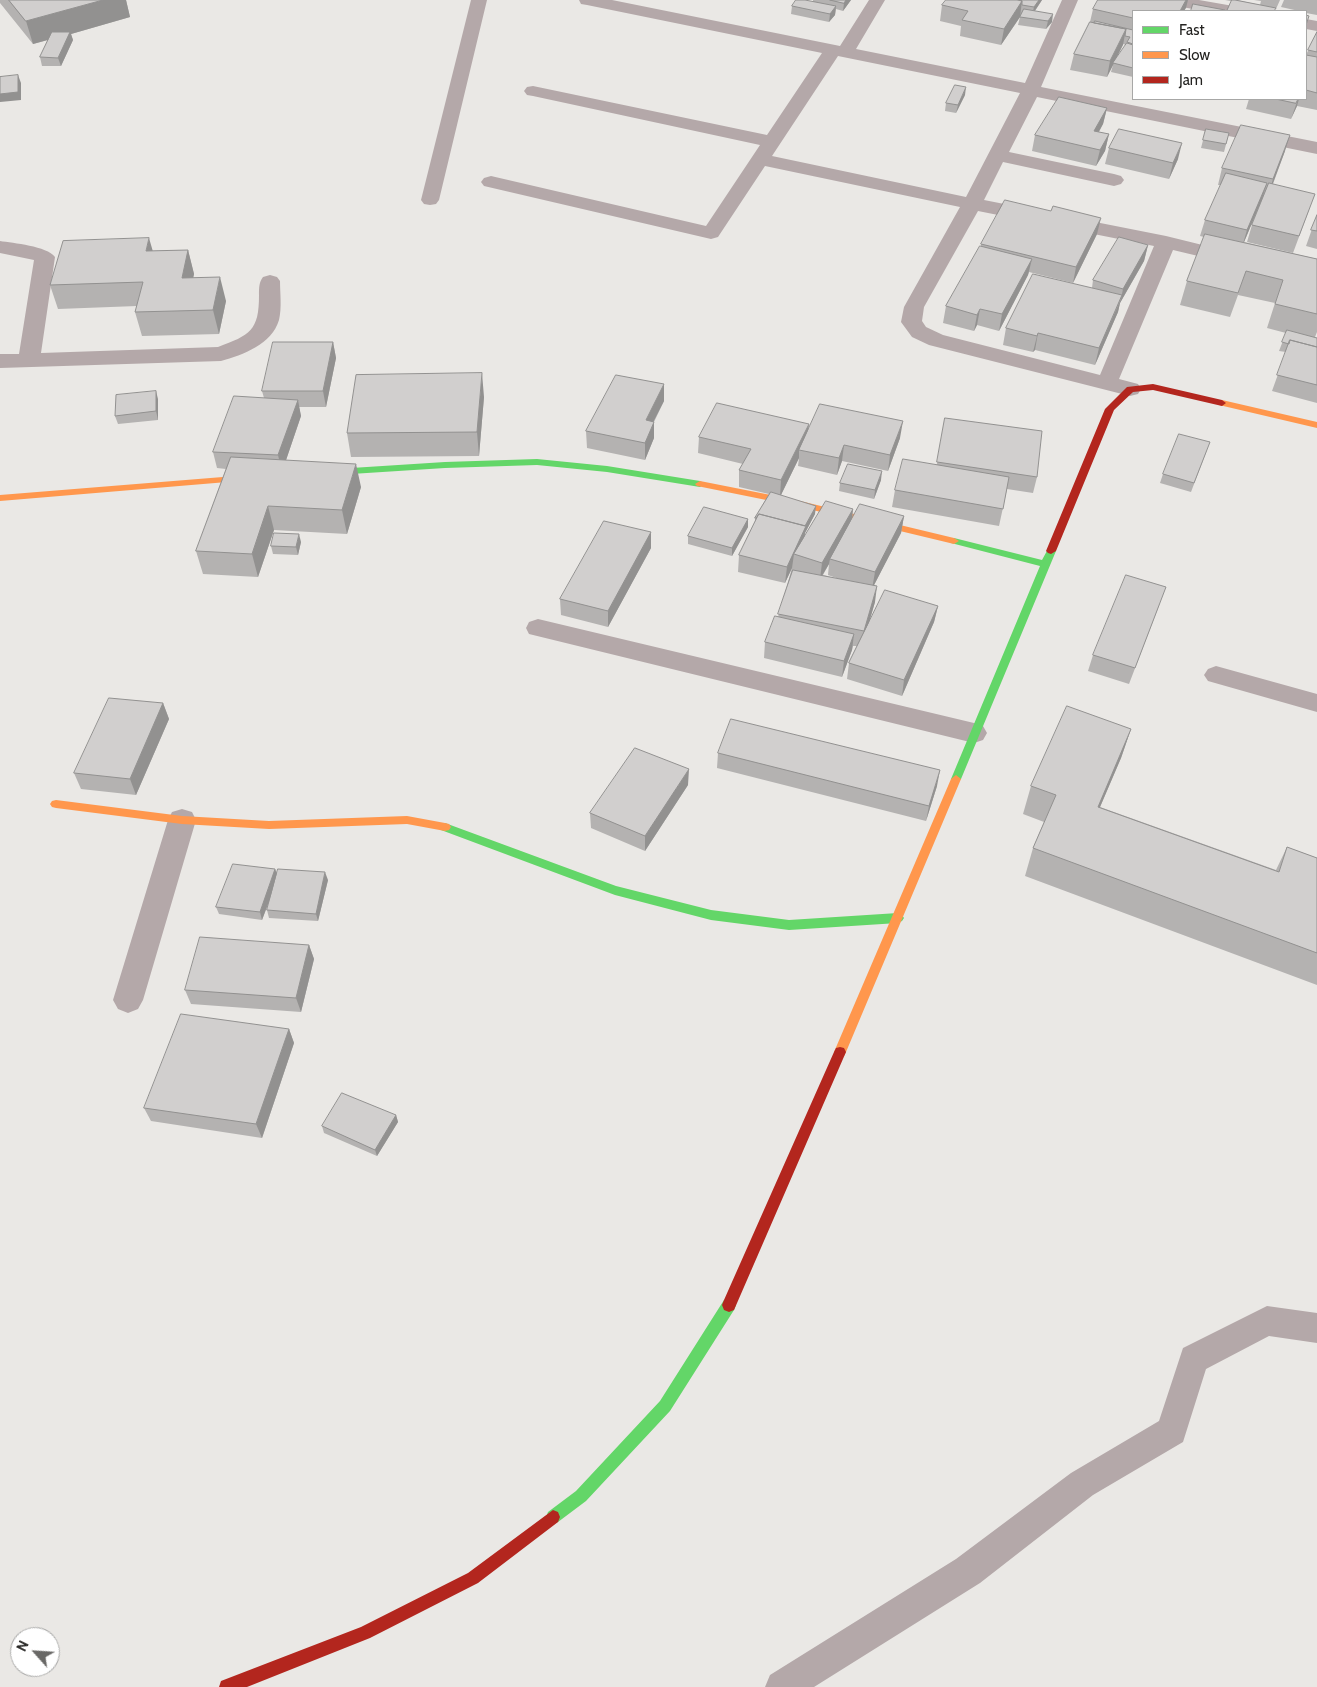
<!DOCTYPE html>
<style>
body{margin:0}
#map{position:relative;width:1317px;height:1687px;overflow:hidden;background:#eae8e5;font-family:Cabin,sans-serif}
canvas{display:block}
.legend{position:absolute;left:1132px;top:10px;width:175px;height:90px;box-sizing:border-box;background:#fff;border:1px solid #a7a7a6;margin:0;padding:6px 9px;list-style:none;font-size:15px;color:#242321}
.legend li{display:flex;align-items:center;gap:10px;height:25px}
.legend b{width:25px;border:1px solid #a7a7a6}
.north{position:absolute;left:10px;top:1627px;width:50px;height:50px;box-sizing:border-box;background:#fff;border:1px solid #a7a7a6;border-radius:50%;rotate:296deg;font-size:14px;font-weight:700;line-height:20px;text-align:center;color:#242321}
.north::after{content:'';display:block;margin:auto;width:18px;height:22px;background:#696866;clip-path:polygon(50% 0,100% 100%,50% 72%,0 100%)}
</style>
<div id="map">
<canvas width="1317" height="1687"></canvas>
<ul class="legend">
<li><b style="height:6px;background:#63d668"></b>Fast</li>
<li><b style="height:6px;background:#ff974d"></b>Slow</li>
<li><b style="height:6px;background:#b3261e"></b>Jam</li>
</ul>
<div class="north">N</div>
</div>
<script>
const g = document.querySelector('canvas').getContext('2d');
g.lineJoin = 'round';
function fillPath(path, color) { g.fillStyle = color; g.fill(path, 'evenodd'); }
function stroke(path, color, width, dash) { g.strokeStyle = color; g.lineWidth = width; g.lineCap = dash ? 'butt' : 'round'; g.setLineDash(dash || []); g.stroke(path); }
fillPath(new Path2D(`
 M471,0H487L439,200L436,204L430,205L424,204L421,200Z
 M1216,666L1317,694V712L1208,681L1204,675L1208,669Z
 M1267,1306L1317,1313V1343L1269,1336L1206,1369L1183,1442L1093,1495L980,1583L814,1687H765L770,1675L956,1559L1071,1473L1159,1421L1183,1348Z`), '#b4a8a9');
fillPath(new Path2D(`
 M579,0H612L840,46L869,0H885L856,49L1025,83L1062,0H1078L1041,87L1317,142V154L1037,97L1009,152L1114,174L1121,176L1124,180L1121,184L1114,186L1003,162L984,200L1166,236L1243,255L1246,259L1243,263L1236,265L1173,250L1119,379L1138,384L1141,389L1138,394L1130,396L929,345L912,337L901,322L904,307L960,207L765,166L718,237L711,239L484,186L481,182L484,178L491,176L706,226L760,145L533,96L527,95L524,91L527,87L533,86L767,135L822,53L587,5L581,4ZM838,56L1020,93L966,197L772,156ZM978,211L1154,246L1100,375L943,335L926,327L922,321L924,307Z
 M1162,0H1199L1239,7L1242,11H1205L1164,4Z
 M1306,19L1317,21V31L1306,29Z
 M0,241C13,243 47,246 55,257L41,353L218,347C250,335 259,331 259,295C259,288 259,282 263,277L270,275L277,277L280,281C280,293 282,308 279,320C272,344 243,355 221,361L0,368V354H19L34,260L0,253Z
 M538,619L974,723L983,726L987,733L983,740L974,743L529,634L526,628L529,622Z
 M182,809L192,812L196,820L143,1000L138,1009L128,1013L118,1009L113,1000L168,820L172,812Z`), '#b4a8a9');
fillPath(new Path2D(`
 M537,459L607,466L700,481L705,484L700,487L607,472L537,465L445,468L320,476L315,473L320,470L445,462Z
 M954,538L1042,560L1048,549L1051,548L1056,551L961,779L956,783L951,779L1040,566L951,543L949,541Z
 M445,823L616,886L711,910L789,920L898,913L902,915L904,918L902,921L898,923L789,930L711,920L615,895L441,830L439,827L441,824Z
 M729,1298L734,1300L736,1305L734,1310L670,1411L586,1501L558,1522L553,1524L548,1522L546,1517L548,1512L576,1491L660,1401L724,1300Z`), '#63d668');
fillPath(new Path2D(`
 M1222,400L1317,422V428L1219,405L1218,403Z
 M260,474L263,475V479L0,501V495Z
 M700,481L796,500L954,538L959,541L954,544L796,506L697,486L695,484Z
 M956,775L961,779L846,1052L844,1056L840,1057L836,1056L834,1052L951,779Z
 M56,800L182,816L269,821L407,816L445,823L449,824L451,827L449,830L445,831L407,824L269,829L182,824L56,808L52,807L50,804L52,801Z`), '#ff974d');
fillPath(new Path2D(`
 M1153,384L1222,400L1226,403L1222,406L1153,390L1133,392L1114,410L1056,551L1051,554L1048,553L1046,551L1105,409L1127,387Z
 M840,1047L844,1048L846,1052L734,1310L729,1312L724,1310L722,1305L724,1300L834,1052L836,1048Z
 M553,1510L558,1512L560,1517L558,1522L478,1583L370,1638L247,1687H219L221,1681L361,1627L468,1573Z`), '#b3261e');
fillPath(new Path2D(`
 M0,0H126L130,17L71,34L73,40L61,66H42L40,57L48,40L33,44L0,3Z
 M813,0H851L843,11L836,9L835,15L829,22L791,14L792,6L813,2Z
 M1019,0H1042L1035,11L1052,22L1046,29L1018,25L1020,17L1001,45L960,36L961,26L940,21L942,5Z
 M1225,0H1237L1260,5L1261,1L1254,0H1280L1276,9Z
 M1284,0H1317V15L1306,13V11H1299L1281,7Z
 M1186,8L1133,11V77L1111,72L1113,65L1107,77L1070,70L1074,54L1090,22L1093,9ZM1123,44L1126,45L1114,62Z
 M1317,32V110L1297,106L1291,119L1246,109L1249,99H1306V55Z
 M965,95L956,113L945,111L946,103Z
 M1107,108L1103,124L1099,132L1109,134L1105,151L1096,166L1032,151L1035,135Z
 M1206,129L1229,133L1224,152L1201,148Z
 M1109,148L1178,159L1169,179L1105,164Z
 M1285,151L1273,184L1309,210L1293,253L1247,242L1252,225L1264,195L1244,242L1317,259V332L1315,337L1317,338V403L1272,391L1286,352L1279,351L1286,333L1267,328L1275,303L1238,295L1230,317L1180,305L1187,281L1204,237L1200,236L1205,220L1221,185H1218L1222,168Z
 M1317,215V249L1306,246Z
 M1097,234L1073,283L1029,272L1028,275L999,331L977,325L974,331L943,323L946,306L981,246V244Z
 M1148,245L1144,261L1120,303L1118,312L1095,365L1035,350L1033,352L1003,345L1006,328L1092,288L1093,280Z
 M188,250L194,274L193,278L226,301L219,334L142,336L135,312L137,306L58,309L50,285L152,251Z
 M333,342L336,358L326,407H299L301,416L286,460L361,487L347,534L274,530L258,577L203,574L196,551L226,469L217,468L213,452L264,398L262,391Z
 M664,384V401L654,422V438L645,460L587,448L586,431Z
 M484,397L479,456L351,457L347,433Z
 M158,399V420L118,424L115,416Z
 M945,418L1037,477L1033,493L1007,489L999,526L892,507L895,490L937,464Z
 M809,424L808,429L900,438L888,471L842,461L837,475L798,466L799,458L781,495L815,514L805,533V536L853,509L852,519L904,516L901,533L874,585L875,602L869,622L938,606L934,622L902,696L847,679L849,663L857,646H853L852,650L842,677L764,658L765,642L778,617L792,568L785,583L738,572L739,555L755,522V518L769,494L739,487V470L743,464L698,453L699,437ZM829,564L828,575L839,579L823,575Z
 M1207,450L1191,492L1160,483L1163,474Z
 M881,480L874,499L839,491L840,483Z
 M748,519V527L732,556L688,544V536Z
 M651,532V548L608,627L561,615L560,599Z
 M301,542L298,555L273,554L271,546Z
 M1160,603L1129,684L1088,671L1093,655Z
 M163,703L169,719L136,795L81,789L74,773Z
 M1131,729L1121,758L1100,807L1276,870L1287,847L1317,858V985L1025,876L1033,848L1044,822L1023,814L1031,786Z
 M718,753L937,786L926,821L717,768Z
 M688,785L645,851L591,828L590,813Z
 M275,869L277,873L328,880L318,921L269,918L267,910L271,897L262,920L219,914L216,907Z
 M309,945L314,959L301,1012L191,1004L185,990Z
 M289,1029L294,1043L262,1138L151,1121L144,1108Z
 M396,1115L398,1122L377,1156L324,1133L322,1126Z`), '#b4b2b1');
fillPath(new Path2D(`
 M103,0H126L130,17L71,34L73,40L61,66L58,58L69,34L33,44L26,21Z
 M846,0H851L843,11L844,3Z
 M1039,0H1042L1032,15L1034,7Z
 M1186,0H1188L1186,8L1184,11H1180Z
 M1022,1L1020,17L1001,45L1004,29Z
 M836,6L835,15L829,22L830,14Z
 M1053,14L1052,22L1046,29L1048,21Z
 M1126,29L1123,45L1107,77L1110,61Z
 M18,75L21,83V100L0,102V94Z
 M966,87L965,95L956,113L958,105Z
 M1298,99H1299L1297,106L1291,119Z
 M1107,108L1103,124L1090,147L1094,131Z
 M1109,134L1105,151L1096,166L1100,150Z
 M1290,135L1285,151L1268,196L1273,179Z
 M1182,143L1178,159L1169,179L1173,163Z
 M1267,183L1262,199L1242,247L1247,230Z
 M1101,218L1097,234L1073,283L1076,267Z
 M149,238L156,262L146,251Z
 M1148,245L1144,261L1120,303L1118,312L1095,365L1099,348L1121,299L1123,289Z
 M188,250L194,274L188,302L182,278Z
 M1032,259L1028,275L999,331L1002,314Z
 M220,277L226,301L219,334L213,310Z
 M980,309L977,325L974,331L977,315Z
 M1038,333L1035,350L1033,352L1037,336Z
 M333,342L336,358L326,407L323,391Z
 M482,373L484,397L479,456L477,432Z
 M664,384V401L646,436V420Z
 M156,391L158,399V420L156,411Z
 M298,400L301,416L282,472L278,455Z
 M903,421L900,438L888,471L890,455Z
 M654,422V438L645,460V443Z
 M809,424L807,440L799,450V458L780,497L781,480Z
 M844,445L842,461L837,475L839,458Z
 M356,464L361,487L347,534L342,510Z
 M882,471L881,480L874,499L875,490Z
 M268,506L274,530L258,577L252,554Z
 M816,506L815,514L805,533L804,542L794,554L792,568L785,583L787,567L802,532Z
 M853,509L851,526L830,559L829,564L820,579L822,563Z
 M904,516L901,533L872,589L875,572Z
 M748,519V527L732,556V548Z
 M651,532V548L608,627V611Z
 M299,534L301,542L298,555L296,547Z
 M877,586L875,602L862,647L864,631Z
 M938,606L934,622L902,696L904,680Z
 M854,634L852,650L842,677L844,661Z
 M163,703L169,719L136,795L130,779Z
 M1131,729L1121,758L1088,835L1098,807Z
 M689,769L688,785L645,851V836Z
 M940,770L937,786L926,821L929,806Z
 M275,869L278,877L262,920L260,912Z
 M325,872L328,880L318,921L316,914Z
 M309,945L314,959L301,1012L296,998Z
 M289,1029L294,1043L262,1138L256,1124Z
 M396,1115L398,1122L377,1156L375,1150Z`), '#929190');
const building = new Path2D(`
 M9,0H103L26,21Z
 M796,0H805L836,6L830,14L792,6Z
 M830,0H846L844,3Z
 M946,0H1017L1022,1L1004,29L962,20L968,11L942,5Z
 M1020,0H1039L1034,7L1022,5V1Z
 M1098,0H1186L1180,11H1133V18L1093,9Z
 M1232,0H1235L1276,8L1274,11H1227Z
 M1193,4L1225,10V11H1191Z
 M1024,9L1053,14L1048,21L1020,17Z
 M1306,15L1309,16L1306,25Z
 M1095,21L1133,30V44L1127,42L1130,37L1125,36L1126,29L1094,23Z
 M1090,22L1126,29L1110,61L1074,54Z
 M52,32H70L58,58L40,57Z
 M1317,32V52L1308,50Z
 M1127,43L1133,45V68L1113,63Z
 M1306,55L1317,57V93L1306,90Z
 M18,75V92L0,94V77Z
 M955,85L966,87L958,105L946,103Z
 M1059,97L1107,108L1094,131L1109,134L1100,150L1035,135Z
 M1276,99H1298L1296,103Z
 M1241,125L1290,135L1273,179L1222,168Z
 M1119,129L1182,143L1173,163L1109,148Z
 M1206,129L1229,133L1226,144L1203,140Z
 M1226,173L1267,183L1247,230L1205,220Z
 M1269,183L1315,194L1299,236L1252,225Z
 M1005,200L1051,211L1053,206L1101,218L1076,267L981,244Z
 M1317,215V231L1311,230Z
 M1205,234L1317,259V314L1275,304L1283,280L1246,271L1238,293L1187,281Z
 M1119,237L1148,245L1123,289L1093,280Z
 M149,238L146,251L188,250L182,278L220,277L213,310L135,312L143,282L50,285L63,241Z
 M980,246L1032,259L1002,314L980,309L977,315L946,306Z
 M1033,274L1122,295L1099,348L1038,333L1037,336L1006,328Z
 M1287,330L1317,338V347L1290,340L1289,344L1282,342Z
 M1290,340L1317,347V385L1277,375Z
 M273,342H333L323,391H262Z
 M482,373L477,432L347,433L356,375Z
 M616,375L664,384L646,420L654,422L645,443L586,431Z
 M156,391V411L115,416L116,395Z
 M234,396L298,400L278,455L213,452Z
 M717,403L809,424L781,480L739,470L751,449L699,437Z
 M820,404L903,421L890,455L844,445L839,458L799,450Z
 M945,418L1042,431L1037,477L937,462Z
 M1179,434L1210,442L1194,483L1163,474Z
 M231,457L356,464L342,510L268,506L252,554L196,551Z
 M903,459L1009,477L1003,509L895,490Z
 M848,464L882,471L875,490L840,483Z
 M771,492L816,506L805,526L759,514L756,518H755Z
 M826,501L853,509L822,563L794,554Z
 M860,504L904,516L875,572L830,559Z
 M704,507L748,519L732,548L688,536Z
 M759,514L806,526L787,567L739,555Z
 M604,521L651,532L608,611L560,599Z
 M274,533L299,534L296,547L271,546Z
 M793,570L877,586L864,631L778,614Z
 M1126,575L1166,587L1135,668L1093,655Z
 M885,590L938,606L904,680L849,663Z
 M775,616L854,634L844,661L765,642Z
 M109,698L163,703L130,779L74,773Z
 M1067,706L1131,729L1098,807L1279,872L1287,847L1317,858V953L1033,848L1056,795L1031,786Z
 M731,719L940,770L929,806L718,753Z
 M635,748L689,769L645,836L590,813Z
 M233,864L275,869L260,912L216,907Z
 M278,869L325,872L316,914L267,910Z
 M200,937L309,945L296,998L185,990Z
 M181,1014L289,1029L256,1124L144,1108Z
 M342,1093L396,1115L375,1150L322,1126Z`);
fillPath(building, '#d1cfce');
stroke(building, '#929190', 1);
</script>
